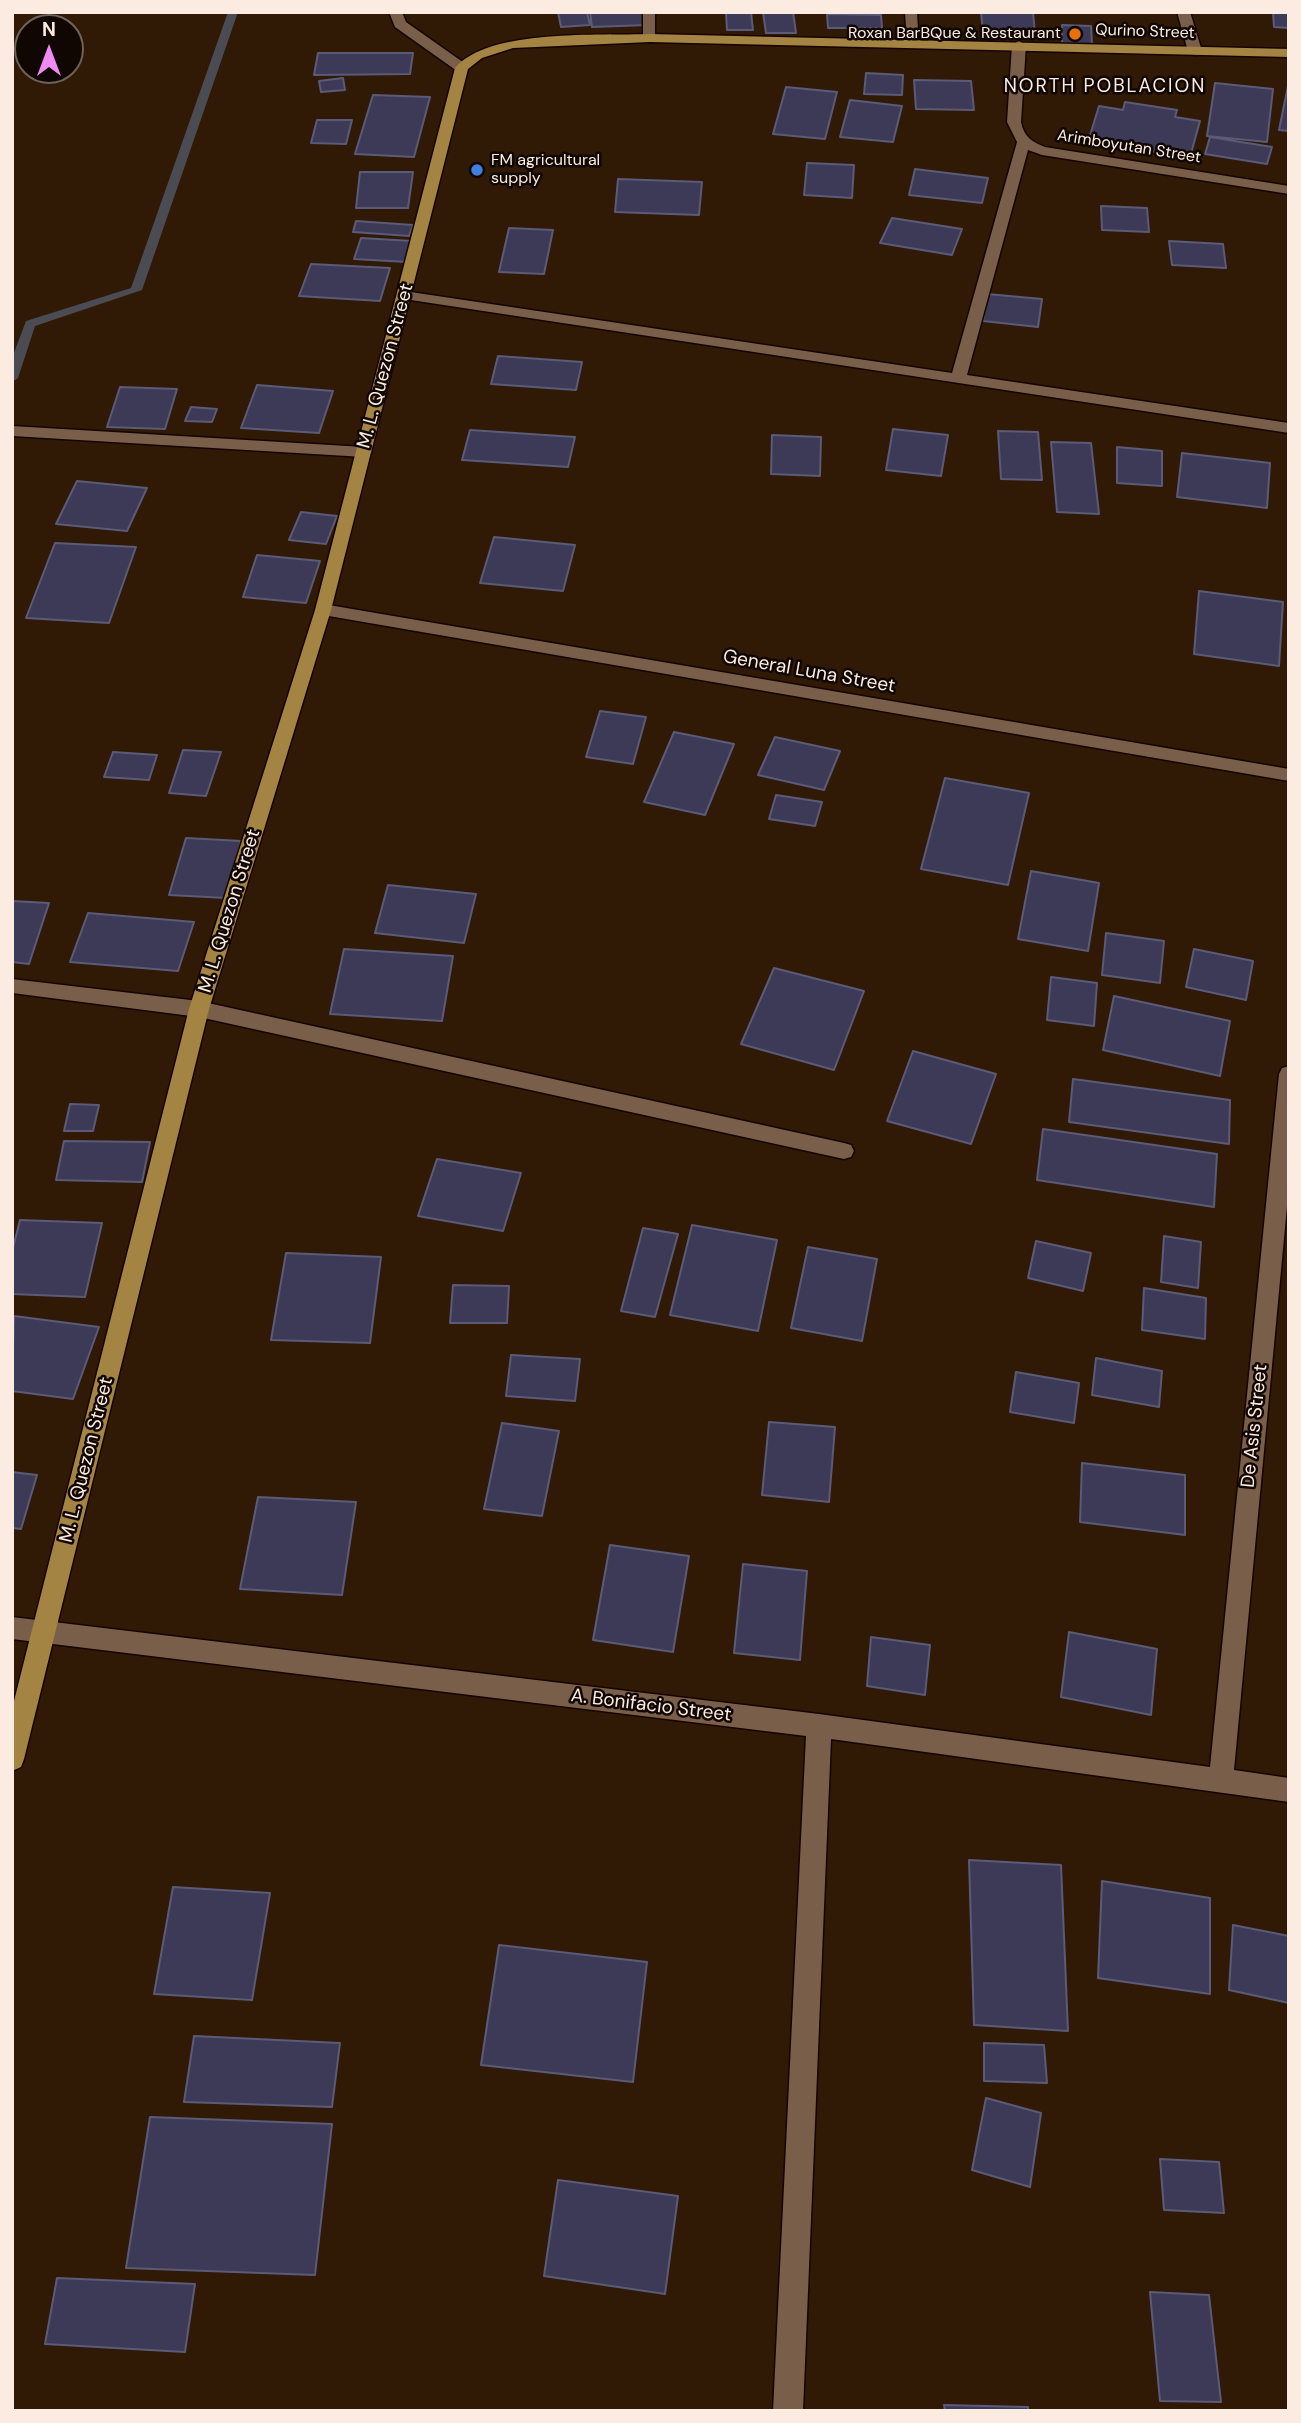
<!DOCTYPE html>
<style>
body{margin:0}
#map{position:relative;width:1301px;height:2423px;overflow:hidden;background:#301a06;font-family:"DM Sans",sans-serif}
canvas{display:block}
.frame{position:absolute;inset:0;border:14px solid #fbebe0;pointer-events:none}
.north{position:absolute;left:14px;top:14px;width:70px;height:70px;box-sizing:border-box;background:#110702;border:2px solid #6f625b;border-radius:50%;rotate:0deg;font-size:19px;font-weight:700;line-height:28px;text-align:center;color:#fbebe0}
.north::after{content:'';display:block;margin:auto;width:24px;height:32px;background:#f08bf6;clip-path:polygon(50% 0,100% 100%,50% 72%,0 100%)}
</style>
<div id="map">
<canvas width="1301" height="2423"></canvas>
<div class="frame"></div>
<div class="north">N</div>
</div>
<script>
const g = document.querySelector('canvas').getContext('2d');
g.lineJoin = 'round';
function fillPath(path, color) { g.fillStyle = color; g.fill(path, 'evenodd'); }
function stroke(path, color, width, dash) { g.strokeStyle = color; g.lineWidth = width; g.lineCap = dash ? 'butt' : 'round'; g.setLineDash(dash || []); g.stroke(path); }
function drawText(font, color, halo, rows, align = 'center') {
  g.font = font + ' "DM Sans",sans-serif'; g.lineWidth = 5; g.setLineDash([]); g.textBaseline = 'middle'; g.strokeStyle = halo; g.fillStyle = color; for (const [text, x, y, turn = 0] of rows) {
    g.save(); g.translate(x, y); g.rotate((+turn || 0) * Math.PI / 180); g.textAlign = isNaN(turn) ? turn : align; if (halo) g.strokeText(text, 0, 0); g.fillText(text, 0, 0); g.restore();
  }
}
fillPath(new Path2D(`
 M228,12H238L142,290L35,326L18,378L12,382V358L26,321L131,288Z`), '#4b4b53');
const building = new Path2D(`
 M558,12H587L590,25L561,27Z
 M590,12H646L648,25L592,27Z
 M726,12H751L753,30H727Z
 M763,12H793L796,33H766Z
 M981,12H1033L1035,33L983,32Z
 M1273,12L1289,13V28L1274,27Z
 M827,14L881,15L882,28H828Z
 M1062,25L1091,26L1092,45L1062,43Z
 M318,53H413L410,74L314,75Z
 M866,73L903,75L902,95L864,94Z
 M343,78L345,90L321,92L319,81Z
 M914,80L971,81L974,110L916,109Z
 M1215,83L1273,89L1267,142L1207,136Z
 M1288,86L1289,87V131L1279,130Z
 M786,87L837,92L825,139L773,134Z
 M373,95L430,97L414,157L355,154Z
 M850,100L902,106L893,142L840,137Z
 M1125,102L1177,110L1175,117L1200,121L1190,157L1088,142L1099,106L1123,110Z
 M317,120H352L346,144L311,143Z
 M1210,137L1272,147L1267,164L1205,154Z
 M807,163L854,165L852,198L804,195Z
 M915,169L988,178L982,203L909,195Z
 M360,172H413L408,208H356Z
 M618,179L702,182L699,215L615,212Z
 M1101,206L1147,208L1149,232L1102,230Z
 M892,218L962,229L952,255L880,243Z
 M356,221L413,225L409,236L353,232Z
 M509,228L553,230L544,274L499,272Z
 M361,238L412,241L407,262L354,259Z
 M1169,241L1223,244L1226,268L1172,265Z
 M311,264L390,268L380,301L299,296Z
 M987,294L1042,299L1038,327L983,321Z
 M498,356L582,362L576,390L491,384Z
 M257,385L333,391L319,433L241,428Z
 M120,387L177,389L165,429L107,427Z
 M191,407L217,409L212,422L185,421Z
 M893,429L948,435L941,476L886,470Z
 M470,430L575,437L568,467L462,460Z
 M998,431L1038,432L1042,480L1001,479Z
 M772,435L821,437L820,476L771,474Z
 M1051,442L1091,443L1099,514L1057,512Z
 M1117,447L1162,451V486L1117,483Z
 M1182,453L1270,463L1267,508L1177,497Z
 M77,481L147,488L127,531L56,524Z
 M301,512L337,516L326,544L289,540Z
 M494,537L575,545L563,591L480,583Z
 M55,543L136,547L109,623L26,618Z
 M257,555L320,561L306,603L243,597Z
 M1199,591L1283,602L1279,666L1194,654Z
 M600,711L646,717L633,764L586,757Z
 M674,732L734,744L705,815L644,802Z
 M775,737L840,751L824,790L758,775Z
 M183,750L221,752L206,796L169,793Z
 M113,752L157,755L149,780L104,777Z
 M945,778L1029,793L1008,885L921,869Z
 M776,795L822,802L815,826L769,819Z
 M186,838L241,841L226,898L169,895Z
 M1031,871L1099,883L1088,951L1018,939Z
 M388,885L476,894L464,943L375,933Z
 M12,901L49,903L29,964L12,962Z
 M88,913L194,922L178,971L70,962Z
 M1106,933L1164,941L1160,983L1102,975Z
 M344,949L453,956L442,1021L330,1014Z
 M1194,949L1253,961L1246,1000L1186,987Z
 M774,968L864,991L834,1070L741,1044Z
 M1051,977L1097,983L1094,1026L1047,1020Z
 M1114,996L1230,1021L1220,1076L1103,1050Z
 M913,1051L996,1074L971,1144L887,1121Z
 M1073,1079L1230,1100L1229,1144L1069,1122Z
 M70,1104L99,1105L93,1131H64Z
 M1043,1129L1217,1154L1214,1207L1037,1180Z
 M64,1141L150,1142L142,1182L56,1180Z
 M437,1159L521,1173L503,1231L418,1216Z
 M20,1220L102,1223L85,1297L12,1294V1252Z
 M692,1225L777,1240L758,1331L670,1315Z
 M643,1228L678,1234L655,1317L621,1311Z
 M1164,1236L1201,1242L1198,1288L1161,1282Z
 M1036,1241L1091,1253L1083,1291L1028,1278Z
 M808,1247L877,1259L862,1341L791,1328Z
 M286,1253L381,1257L370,1343L271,1340Z
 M453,1285L509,1286L507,1323H450Z
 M1144,1288L1206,1298L1205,1339L1142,1330Z
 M14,1316L99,1327L73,1399L12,1391Z
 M511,1355L580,1359L575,1401L506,1396Z
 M1096,1358L1162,1371L1159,1407L1092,1395Z
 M1016,1372L1079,1383L1074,1423L1010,1412Z
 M769,1422L835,1427L829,1502L762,1495Z
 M502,1423L559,1431L542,1516L484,1509Z
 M1082,1463L1185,1475V1535L1080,1522Z
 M12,1472L37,1475L21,1529L12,1528Z
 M258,1497L356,1502L342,1595L240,1589Z
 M610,1545L689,1556L673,1652L593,1640Z
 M743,1564L807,1571L800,1660L734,1653Z
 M1069,1632L1157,1649L1151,1715L1061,1697Z
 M871,1637L930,1645L925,1695L867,1686Z
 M969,1860L1061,1865L1068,2031L974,2025Z
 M1102,1881L1210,1898V1994L1098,1978Z
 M173,1887L270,1893L252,2000L154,1994Z
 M1233,1925L1289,1936V2003L1229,1990Z
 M499,1945L647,1962L633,2082L481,2065Z
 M194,2036L340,2043L332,2107L184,2102Z
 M984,2043L1044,2045L1047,2083L984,2081Z
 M986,2098L1041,2113L1030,2187L972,2170Z
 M150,2117L332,2124L315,2275L126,2268Z
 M1160,2159L1219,2162L1224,2213L1164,2210Z
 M558,2180L678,2196L665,2294L544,2276Z
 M57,2278L195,2284L185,2352L45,2344Z
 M1150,2292L1209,2295L1221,2402L1160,2401Z
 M944,2405L1028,2407V2411H945Z`);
fillPath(building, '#3c3a56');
stroke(building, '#5b5a77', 2);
const minor = new Path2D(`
 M389,12H402L406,22L467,65V71H457L395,27Z
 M643,12H655V41L650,42L643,38Z
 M905,12H917L919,47H909L907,44Z
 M1177,12H1190L1202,51L1200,54L1195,55L1188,51Z
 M1019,41L1026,45L1021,122C1024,137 1032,142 1045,147L1289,186V194L1042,155L1028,150L967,375L1289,423V433L404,299L397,295L404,291L952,373L1017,142L1007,122L1012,45Z
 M12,426L364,447L372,452L364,457L12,436Z
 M323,604L1289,769V781L317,614L315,610Z
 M12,979L199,1001L844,1143L851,1145L854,1151L851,1157L844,1159L199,1017L12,993Z
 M1289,1066V1185L1234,1770L1289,1778V1802L831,1739L803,2411H773L806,1736L12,1639V1617L819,1714L1210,1767L1279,1074L1282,1068Z`);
const primary = new Path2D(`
 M650,34L1289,49V57L650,42L513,48L482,58L468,69L331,610L209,1009L24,1759L21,1767L12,1771V1709L189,1009L315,610L455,68C489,28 600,36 650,34Z`);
stroke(minor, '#170400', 3);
stroke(primary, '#170400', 3);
fillPath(minor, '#795e49');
fillPath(primary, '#a48443');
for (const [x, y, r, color] of [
 [1075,34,7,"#e8710a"],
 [477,170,7,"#3f7fe0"]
]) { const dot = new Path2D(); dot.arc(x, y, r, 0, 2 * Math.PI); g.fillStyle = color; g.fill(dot); stroke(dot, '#110702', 2.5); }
drawText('16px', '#fbebe0', '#110702', [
 ["Qurino Street",1145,32,2],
 ["Arimboyutan Street",1129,147,9]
]);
drawText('16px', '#fbebe0', '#110702', [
 ["Roxan BarBQue & Restaurant",1061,34],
 ["FM agricultural",491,161,"left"],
 ["supply",491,179,"left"]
], 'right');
g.letterSpacing = '2px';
drawText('19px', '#fbebe0', '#110702', [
 ["NORTH POBLACION",1105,87]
]);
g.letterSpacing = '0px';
drawText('19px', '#fbebe0', '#110702', [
 ["M. L. Quezon Street",386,366,-75],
 ["General Luna Street",809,672,10],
 ["M. L. Quezon Street",230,911,-73],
 ["De Asis Street",1255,1426,-84],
 ["M. L. Quezon Street",87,1460,-76],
 ["A. Bonifacio Street",651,1706,7]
]);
</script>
